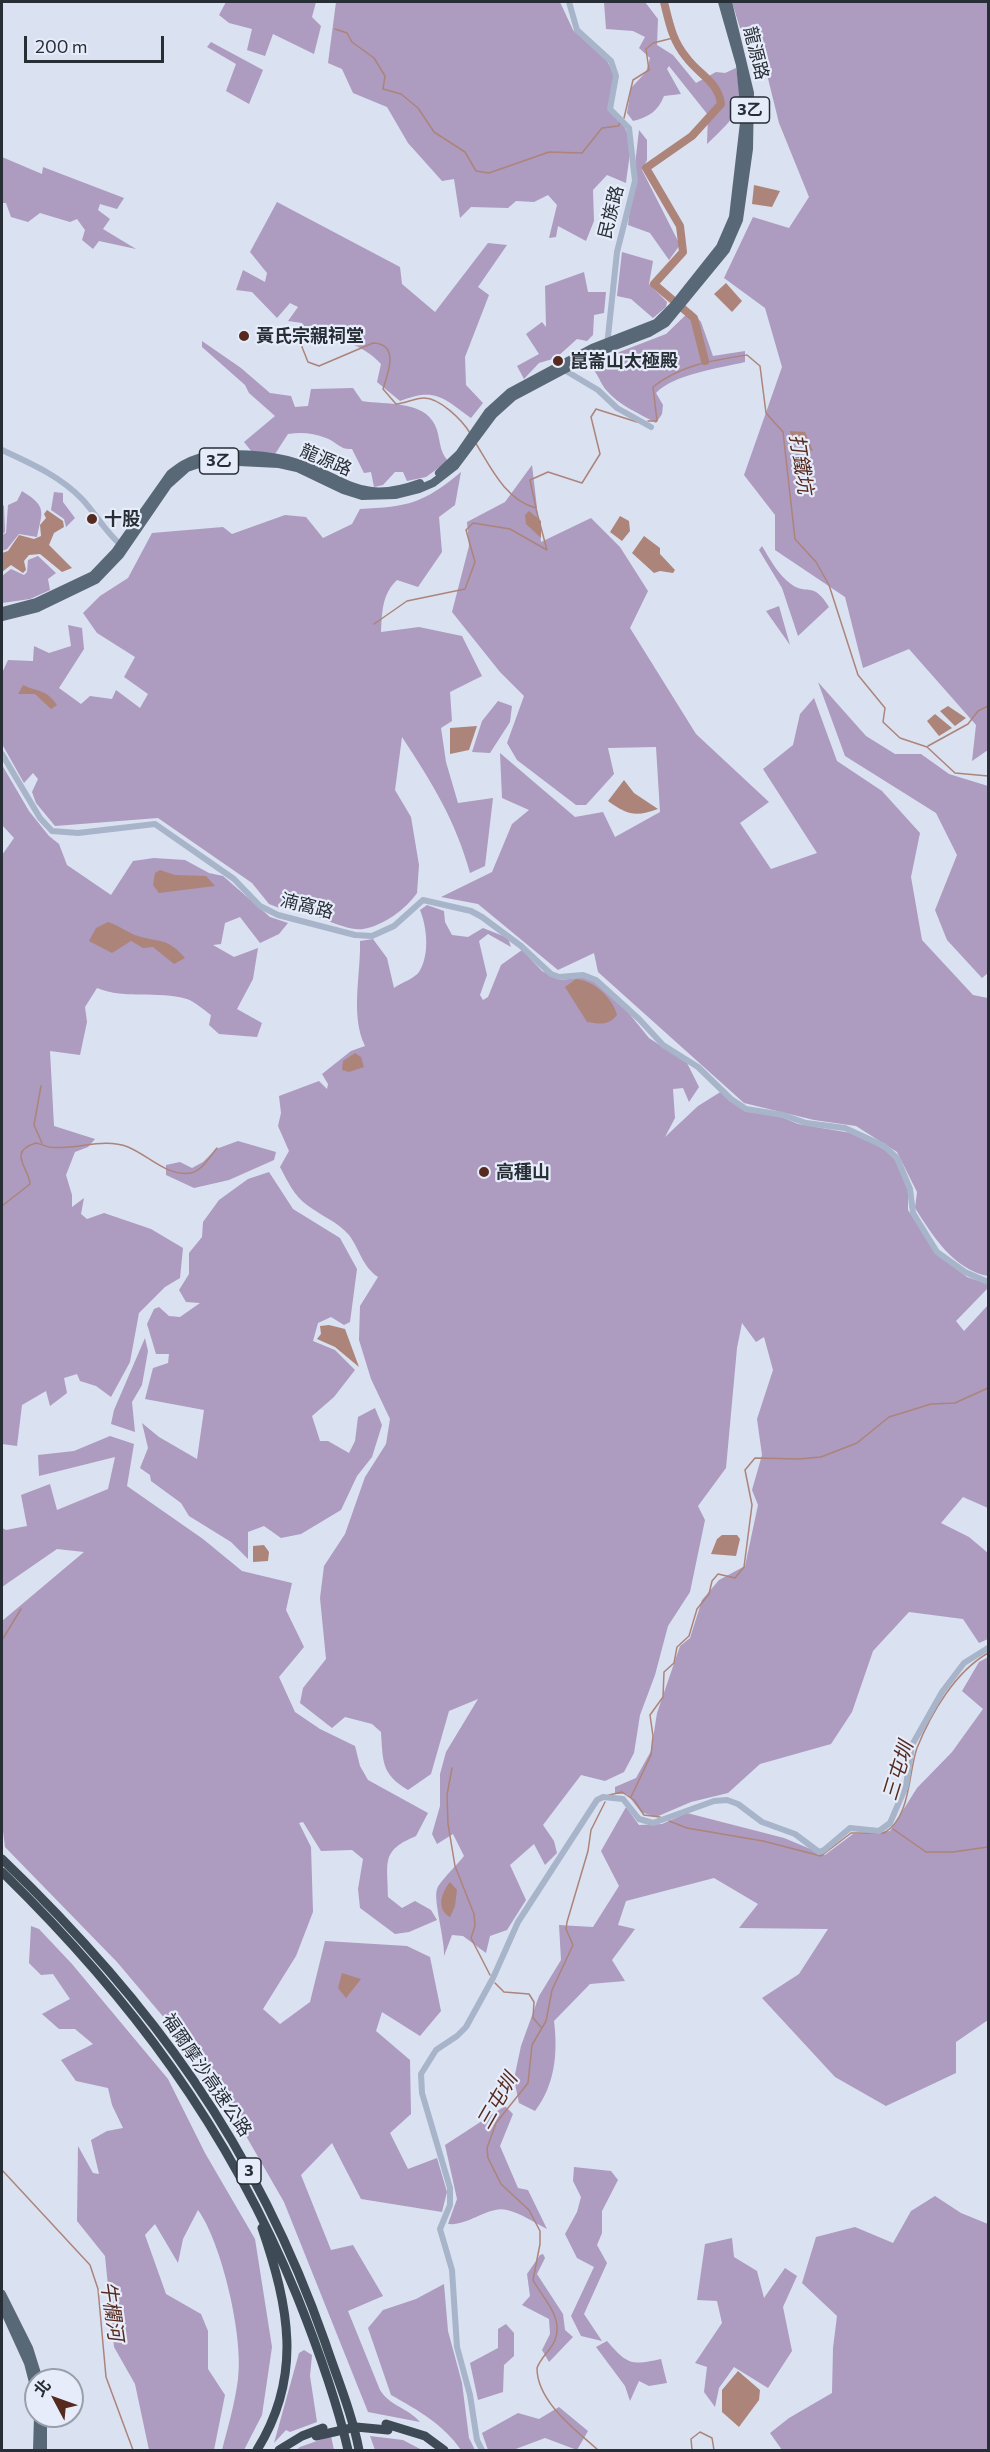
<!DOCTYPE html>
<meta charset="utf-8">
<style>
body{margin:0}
#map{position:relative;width:990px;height:2452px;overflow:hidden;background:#dae1f1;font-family:Commissioner,"Noto Sans TC",sans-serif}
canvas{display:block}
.frame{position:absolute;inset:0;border:3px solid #272e35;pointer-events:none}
.north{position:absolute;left:24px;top:2368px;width:60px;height:60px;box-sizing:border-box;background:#e6ecf9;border:2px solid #9aa0ab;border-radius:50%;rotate:311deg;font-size:16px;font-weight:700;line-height:24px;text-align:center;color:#272e35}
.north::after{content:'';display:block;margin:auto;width:21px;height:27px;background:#562a1e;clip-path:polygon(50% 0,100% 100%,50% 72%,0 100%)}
.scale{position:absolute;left:24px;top:36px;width:140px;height:27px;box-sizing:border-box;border:3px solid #272e35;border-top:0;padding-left:8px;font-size:18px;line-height:21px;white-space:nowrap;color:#272e35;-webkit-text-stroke:4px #e6ecf9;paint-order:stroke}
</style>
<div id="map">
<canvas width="990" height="2452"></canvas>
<div class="frame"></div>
<div class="north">北</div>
<div class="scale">200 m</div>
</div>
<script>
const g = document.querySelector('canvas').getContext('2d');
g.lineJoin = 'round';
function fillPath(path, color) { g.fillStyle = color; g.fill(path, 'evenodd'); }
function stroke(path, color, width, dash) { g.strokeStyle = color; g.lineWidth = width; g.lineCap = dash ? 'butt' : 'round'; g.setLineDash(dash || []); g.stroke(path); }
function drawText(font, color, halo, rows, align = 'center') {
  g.font = font + ' Commissioner,"Noto Sans TC",sans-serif'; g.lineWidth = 4.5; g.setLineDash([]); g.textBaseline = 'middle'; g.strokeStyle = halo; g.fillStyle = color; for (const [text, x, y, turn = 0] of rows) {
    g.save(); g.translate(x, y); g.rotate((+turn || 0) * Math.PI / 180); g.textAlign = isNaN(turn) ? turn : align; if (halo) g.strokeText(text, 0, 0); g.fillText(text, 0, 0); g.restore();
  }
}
fillPath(new Path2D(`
 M226,2H316L312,17L321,26L314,54L273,34L265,56L247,50L252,29L229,23L219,15Z
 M336,2H560L573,30L607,61L615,76L610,110C637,134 630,150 626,183L607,175L593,190L594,221L586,241L558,226L556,237L549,238L557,205L548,195L534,202L516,201L508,208L471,207L460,218L454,179L442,181L408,143L387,107L353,93L342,69L328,63Z
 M604,2H645L658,19L657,45L673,55L696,83L716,72L725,73L736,68C744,111 738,114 707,144L708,115L669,66L667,69L681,94L664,96C658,111 649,117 633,121L627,113L631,88L646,72L650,58L639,48L645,37L633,31L606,29Z
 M732,2H988V750L972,761L976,725L909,649L863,668L845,597L775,550V515L744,475L782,367L765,308L724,278L753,217L789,228L809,197L779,123L758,38L740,28Z
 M211,42L263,70L249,104L226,91L236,64L207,47Z
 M639,130L647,140V160L642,170L680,245L669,260L650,233L628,225Z
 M2,157L42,174L43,167L124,198L117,209L100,204L98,210L110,219L103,229L136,249L99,241L93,249L82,240L85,230L77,219L70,222L40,213L28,222L11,217L6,203H2Z
 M277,202L400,267L402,284L435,312L488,243L507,245L478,287L489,295L465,357L466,385L483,403L471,418C443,398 436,387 400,401L377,382L381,364C362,343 335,338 308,332L302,323L288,321L298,307L290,303L277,318L252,292L236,290L243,270L265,282L267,273L250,252Z
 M622,252L653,261L649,284L667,302L666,307L653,318L631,299L617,296Z
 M584,272L588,292H606L604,313L594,315L593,335L587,341L577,339L556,358L539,363L524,379L517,366L539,354L526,334L542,322L546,327L545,286Z
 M691,310L701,322L713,356L745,351V362C720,368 674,374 656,393L663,405L662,414L656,423C640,414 619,405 607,391C599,382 600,375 588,364L666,334Z
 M202,341L241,368L270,393L291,396L295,407L308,406L311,389L353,388L362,401C386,405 423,400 435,425C441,438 438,450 448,461L426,477L407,481L403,472H395L383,485L374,487L371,472L364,473L352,449C340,450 337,442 326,438C313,433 302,432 288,434L275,454L252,452L244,442L275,416L249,393L245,385L202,347Z
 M532,465L541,542L591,518L620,547L648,591L630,628L696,734L769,802L740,823L771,869L817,853L763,769L793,745L800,714L814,698L837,761L882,791L920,833L911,877L922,940L973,995L988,998V1276C953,1269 933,1236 915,1208L917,1192L897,1152L856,1126L814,1120L744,1103L598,972L594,953L558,970L478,904L441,897L492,872L512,824L529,810L502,798L500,753L575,817L603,812L615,837L660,812L656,747L608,748L614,774L586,805H576L517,760L507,743L524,696L500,672L452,612L469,546L467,522L505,502Z
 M461,472L455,505L439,517L442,552L418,587L397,580C382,594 382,612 381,632L419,627L462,636L482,676L450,692L452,721L441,728L446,762L458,803L493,798L485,866L470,873C455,819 432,783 402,737L395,790L411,817L419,865L417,893C406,909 383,926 363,929C346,932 304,910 288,903L282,909L269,904L252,883L158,818L55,826L36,803L32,792L38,779L33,773L24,783L2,744V673L8,660L33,661L34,646L49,653L71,646L68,625L82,628L84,649L59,688L81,704L90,696L112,699L116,690L140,708L148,694L124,677L135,657L97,633L83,613L100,596L128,578L152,533L223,527L232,534L285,515L306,517L323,538L352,524L360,509C408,507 424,503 461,472Z
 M22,491C48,507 42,512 37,537L19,534L7,549L2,551V504L4,506L5,532L2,535L6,533L8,505L17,501Z
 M54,492L63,493V502L75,518L66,527L64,519L51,510Z
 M762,546C770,559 778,575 791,584C806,596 813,580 829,607L798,636L782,588L759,550Z
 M38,556L56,573L48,579L50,590L30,599L2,603V576L11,569L24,575L27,572L28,560Z
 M779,606L790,645L766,611Z
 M818,682L866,736L895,754H921L949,774L988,786V973L982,978L947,940L935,910L957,855L936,813L845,756Z
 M498,701L512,706L510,722L490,753L472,752L482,721Z
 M2,765L29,811L49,836L59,844L67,865L111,895L133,861L154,858L185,860L209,873L223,876L270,917L288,923L279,934L260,943L240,917L225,923L221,944L213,945L234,957L258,948L253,979L237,1009L262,1023L257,1037L219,1034L209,1025L211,1015C204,1010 195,1002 187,999C157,990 126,1000 97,988L85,1007L87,1022L80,1055L50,1051L54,1126L95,1139L88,1147L75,1152L66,1175L72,1195V1207L84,1198L81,1214L87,1219L104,1213L151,1229L183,1248L180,1278L165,1287L139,1313L130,1362L111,1397L96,1386L80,1381L77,1374L64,1378L67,1393L50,1406L46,1391L22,1405L17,1446L2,1444V855L14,838L2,825Z
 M427,905L444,911L445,922L452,935L468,937L483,928L508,938L511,947L488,934L479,941L487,975L480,995L483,1000L488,997L501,965L522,950L542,971L560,980L585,977L595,982L627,1011L649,1038L687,1063L699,1087L689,1102L683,1088L673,1089L675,1118L665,1137L698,1106L722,1091L744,1110L779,1116L798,1124L857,1134L890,1153L898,1164L908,1188V1210L938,1255L967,1277L988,1284V1288L956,1321L964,1331L988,1305V1508L963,1497L941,1523L969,1537L988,1553V1639L979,1643L963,1619L909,1612L873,1651L852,1712L831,1744L760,1764L728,1793L691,1802L656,1817L641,1812L627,1794H615V1787L636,1778L651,1751L657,1713L680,1646L690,1638L702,1600L719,1580L745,1566L758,1505L752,1490L762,1455L757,1419L773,1370L764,1337L756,1342L742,1323L737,1348L726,1468L698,1506L705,1520L690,1592L668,1626L655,1675L640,1715L634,1753L624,1772L605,1781L581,1775L543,1825L554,1841L557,1853L545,1865L534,1844L510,1865L526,1900L507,1930L490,1936L486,1953L463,1936L452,1935L444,1956C445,1939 433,1900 437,1889C440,1881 458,1864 464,1856L453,1834L437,1844L432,1834L440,1806V1774L446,1752L478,1699L449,1711L431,1774L408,1790C381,1774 383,1761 381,1732L372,1724L345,1717L332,1728L300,1703L303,1688L326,1659L320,1598L324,1566L345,1534L365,1477L386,1444L390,1419L371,1379L359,1340L360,1306L378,1277C362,1266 360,1250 349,1235C337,1221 321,1216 307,1205C294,1196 287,1180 280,1167L289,1151L278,1126L281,1113L279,1096L319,1081L327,1089L328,1084L322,1074L351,1051L365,1046C350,1015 361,974 360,941L373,939L387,958L394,988C401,983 415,978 419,972C430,955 427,927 420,910Z
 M238,1141L276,1152L274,1160L229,1180L194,1188L166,1175V1165L180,1162L192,1168L203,1162L216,1149Z
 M269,1172L293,1209L340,1238L357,1269L350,1322L344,1325L331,1317L318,1323L313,1341L335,1350L355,1370L334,1397L312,1416L320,1441H328L349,1453L355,1441L358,1417L375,1408L382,1425L372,1457L357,1476L341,1510L301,1534L281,1538L264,1526L248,1532V1559L231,1542L189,1516L181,1503L151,1481L150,1475L140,1468L148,1448L142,1423L159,1437L197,1459L204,1410L145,1399L153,1368L168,1363L169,1354H156L147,1324L154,1309L159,1307L169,1316L180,1317L200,1303L186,1302L179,1290L189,1274V1253L202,1237L203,1222L219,1200L248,1179Z
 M145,1338L148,1351L142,1385L132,1402L135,1432L111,1424L114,1410Z
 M110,1436L134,1444L127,1486L203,1539L242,1571L292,1583L286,1610L304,1647L279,1677L295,1712L320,1729L355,1746L360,1766L368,1780L428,1813L416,1836C380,1851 388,1862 388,1897L402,1908L415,1901L431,1910L437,1920L409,1932L395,1934L360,1908L358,1889L363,1859L352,1850L321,1851L303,1822L299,1823L311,1847L313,1912L296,1956L263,2009L280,2024L310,2002L325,1941L407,1946L430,1957L441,2011L420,2036L382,2012L376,2031L410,2060L411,2114L390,2133L408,2169L437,2158L447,2192L442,2212L361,2199L332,2143L301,2175L331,2250L353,2245L383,2296L348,2311L380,2390C390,2406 408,2408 420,2422L368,2412L284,2202L242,2129L188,2046L117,1962L5,1847L2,1824V1621L84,1552L57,1549L2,1587V1528L6,1530L27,1526L21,1495L50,1484L57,1510L108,1489L115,1457L39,1476L38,1455L74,1451Z
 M988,1657V2020L956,2042V2073L886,2106L835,2077L762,1998L799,1974L828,1929L739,1928L758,1904L714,1878L626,1901L618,1925L635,1929L612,1960L625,1981L590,1984L554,2021C558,2053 555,2085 535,2111L519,2103L514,2079L521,2046L539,1996L561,1960L559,1925L593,1927L619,1886L601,1851L626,1807L639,1825L662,1824L687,1813L784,1838L825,1855L853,1834L890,1831L917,1788L952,1752L983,1709L962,1691L979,1662Z
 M31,1926L39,1929L72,1964L168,2079L205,2153L255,2239L272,2347L262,2415L244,2450H222C228,2427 235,2403 238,2379C244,2339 222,2243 198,2210L183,2239L178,2263L155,2224L145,2235L166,2294L201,2314L208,2331V2369L225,2395L214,2450H149L135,2384L114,2347L105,2256L77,2221L78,2146L93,2173L99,2174L91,2140L107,2131L123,2128L112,2105L108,2088L76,2081L61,2060L93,2044L75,2029H59L42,2014L70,1999L53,1974L41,1975L29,1963Z
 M505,2106L513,2114L500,2146L518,2188L528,2190L547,2229C535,2223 521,2213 507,2210C489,2205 469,2226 448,2224L457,2199L445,2145Z
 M574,2167L611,2171L618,2180L602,2211V2233L597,2245L607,2263L584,2314L602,2341L581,2336L571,2316L594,2267L577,2258L565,2234L577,2212L581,2197L573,2181Z
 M935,2196L961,2213L988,2224V2450H782L770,2433L789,2418L832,2393L833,2348L837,2316L802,2283L816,2237L855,2227L893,2243L911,2211Z
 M732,2238L734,2257L757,2271L764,2298L785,2268L797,2276L783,2307L792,2351L768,2388L734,2367L719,2388L715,2407L704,2392L707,2367L695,2363L722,2323L717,2301L697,2300L705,2244Z
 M543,2254L545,2258L537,2274L563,2314L565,2330L573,2337L549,2362L542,2350L550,2334L549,2319L522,2305L530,2296L527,2274L540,2255Z
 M444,2284L448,2331L462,2383L469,2438L475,2450H461C444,2425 418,2410 391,2395L368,2328L383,2310L416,2299Z
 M506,2324L514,2333V2356L504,2365L503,2392L478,2400L470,2363L498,2348V2329Z
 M607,2341C627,2364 631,2366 661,2359L667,2383L649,2386L639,2381L630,2401L625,2386L596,2347Z
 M304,2350L312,2355L310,2376L317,2422L290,2432L286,2430L274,2443L299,2353Z
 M559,2407L588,2431L577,2450L545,2438L513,2450H488L482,2433L518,2413L539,2419Z
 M331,2436L334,2450H296L300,2447Z
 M370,2436L403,2440L422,2450H375Z`), '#ad9bc0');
fillPath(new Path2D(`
 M754,185L780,191L772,207L752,204Z
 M726,283L742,301L732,312L714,294Z
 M790,431L805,432L813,451L791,442Z
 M47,510L63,521L64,527L54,533L49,545L72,568L62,572L40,554L29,555L24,561L26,570L23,573L11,565L2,572V553L8,551L19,535L34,539L41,536L40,525L46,518L44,514Z
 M529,511L541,521V538L526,524L525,515Z
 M620,516L629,521L630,531L622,541L610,532Z
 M644,536L660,548V554L675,570L673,573L660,571L654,573L632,553Z
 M23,685C39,693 45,688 57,705L51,709L35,694H18Z
 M948,706L966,718L955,726L940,711Z
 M935,714L952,728L939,736L927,721Z
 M477,726L469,750L450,754V728Z
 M624,780L634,793L658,809C636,817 627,815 608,801Z
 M160,870L175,875L206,876L215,886L159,893L153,885L155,873Z
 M108,922C121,926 127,933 138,936C160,943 167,937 185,958L174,964L153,947L143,948L131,941L112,953L89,941L96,928Z
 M576,979C593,980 613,998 617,1015C608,1026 600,1024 587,1022L565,987Z
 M355,1053L361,1057L364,1067L349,1072L342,1070L343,1061Z
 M329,1325L345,1329L359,1367L335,1347L317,1339L321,1334L320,1326Z
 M722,1535H737L740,1539L736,1556L711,1554L717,1539Z
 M264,1545L269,1552L268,1561L253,1562V1546Z
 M450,1882L457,1890L455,1906L450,1917C436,1909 441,1893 450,1882Z
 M342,1973L361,1979L346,1998L338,1988Z
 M738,2371L760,2390L759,2400L739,2427L722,2412V2390Z`), '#ad847a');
stroke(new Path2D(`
 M335,29L347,33L352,42L374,58L385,76L383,89L401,94L418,108L434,132L465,152L476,171L489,173L549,152L582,153L602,128L618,126L621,122
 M624,118L633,80L649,70L646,49L653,43L673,38
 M284,330L302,327L305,335L302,347L308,362L319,366L373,343C400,344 388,373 383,389L396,404C406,403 415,398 424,398C440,398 462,420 470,433
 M648,421H657L653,387C680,365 714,360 747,355L760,366L766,413L783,432L795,539L816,562L829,585L858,675L885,708L883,722L900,738L927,747L955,773L988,776
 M475,442C490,466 505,500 536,508L530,480L548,472L582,483L600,454L591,417L596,409L637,422
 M374,624L407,601L465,589L475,562L466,530L473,523L510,529L547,550L536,509
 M928,746L968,724L978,711L988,706
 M41,1086L34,1125L42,1143
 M2,1206L30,1184C30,1169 6,1152 36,1143C41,1144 45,1146 49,1147C75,1151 102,1137 128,1147C148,1155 167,1177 191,1173C202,1171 210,1156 217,1148
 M2,1640L21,1609
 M452,1768L447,1795L448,1824L455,1866L474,1914L475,1926L471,1938L490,1975
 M609,1795L622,1792L634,1800L644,1815L660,1817
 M631,1797L651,1755L653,1736L650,1715L663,1697L664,1672L674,1663L677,1647L689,1636L697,1609L709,1594L712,1581L718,1574L735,1578L744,1567L752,1505L745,1470L755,1458L799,1459L821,1457L857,1443L889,1417L931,1404L955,1403L988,1388
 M669,1821L687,1828L763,1841L821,1856L851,1833H884C911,1818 908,1773 917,1748C931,1713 955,1672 988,1653
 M893,1829L926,1852H953L988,1847
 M495,1983L504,1992L529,1994L534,2002L533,2018L541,2027
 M2,2170L90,2265L98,2289L106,2377L133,2450
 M598,2450C576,2430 537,2402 537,2368C541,2357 551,2350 555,2340C564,2317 543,2299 533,2280L540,2244V2231L529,2210L501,2184L488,2158L487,2148L496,2123L528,2083L532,2045L546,2021L552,1990L573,1945L566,1929L567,1922L588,1851L591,1830L605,1802
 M692,2450L691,2439L700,2432L712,2438L714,2450`), '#ad847a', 1.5);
stroke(new Path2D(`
 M664,2C669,22 672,40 686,57C699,75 718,81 721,104L692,136L646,168L680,226L683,252L654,284L694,318L705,361`), '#ad847a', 8);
stroke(new Path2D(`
 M569,2L577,30L611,61L616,76L610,109L629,128L635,181L617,252L607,346
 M561,368L598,390L617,408L651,427
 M2,450C30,463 60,476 82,499C96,514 106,533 122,546
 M2,754L40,818L52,831L78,833L155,824L234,879L260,906L278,915L355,935L372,936L394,926L423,900L471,911L482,917L521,946L551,974L559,977L583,975L596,980L639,1019L663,1045L698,1067L731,1099L746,1109L783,1115L806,1123L845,1128L884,1146L897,1158L910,1189L913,1213L937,1252L965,1272L988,1282
 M482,2450L477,2440L470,2395L457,2347L452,2270L440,2229L450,2205V2188L422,2093L421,2074L436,2050L457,2036L466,2027L493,1978L518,1922L597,1800L603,1797L623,1799L639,1819L653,1823L714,1801L727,1800L738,1804L762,1822L795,1834L819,1852L824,1850L850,1828L879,1831L890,1823L906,1786L912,1745L942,1692L964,1663L988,1648`), '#a7b4c9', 6);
stroke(new Path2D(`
 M439,473L459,454L488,412L510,392L592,348L656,323L674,305L720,247L733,217L745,114L740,65L722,2
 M2,611L36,602L93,575L115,552L170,474C179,467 187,461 198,458C221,450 275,455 298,463C348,479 360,505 420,483
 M2,617L38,608L96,580L120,555L168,485L187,468L202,463L219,461L279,464L297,468L343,490L362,496L395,495L419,489L433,483L455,466L493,415L513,397L594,354L649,333L666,323L726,250L739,220L749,149L750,93L728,2
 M2,2294L29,2348L39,2380
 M2,2306L28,2363L36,2394
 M37,2450L38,2416
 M43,2450V2416`), '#586877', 8);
stroke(new Path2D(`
 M2,1859C151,2002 256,2145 325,2342C337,2378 352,2413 359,2450
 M2,1872C131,1998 228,2128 297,2296C317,2346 336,2398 348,2450
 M386,2424L425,2436L444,2450
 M257,2450C303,2376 289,2307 262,2228
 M279,2450L302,2436L323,2428`), '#3e4b56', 9);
stroke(new Path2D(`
 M316,2436L356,2427L388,2430`), '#3e4b56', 9);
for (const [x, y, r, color] of [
 [244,336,6,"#562a1e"],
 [558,361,6,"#562a1e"],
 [92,519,6,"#562a1e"],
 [484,1172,6,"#562a1e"]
]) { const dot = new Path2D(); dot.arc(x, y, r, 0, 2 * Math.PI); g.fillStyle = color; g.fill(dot); stroke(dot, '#e6ecf9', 2); }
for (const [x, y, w] of [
 [750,110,39],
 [219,461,39],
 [249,2171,24]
]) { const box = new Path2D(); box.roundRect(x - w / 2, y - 13, w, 26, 4.5); g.fillStyle = '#e6ecf9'; g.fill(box); stroke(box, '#272e35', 1.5); }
drawText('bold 16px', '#272e35', null, [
 ["3乙",750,110],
 ["3乙",219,461],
 ["3",249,2171]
]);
drawText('18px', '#272e35', '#e6ecf9', [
 ["龍源路",756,53,76],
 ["民族路",611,212,-76],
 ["龍源路",326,460,23],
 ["湳窩路",307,906,14],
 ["福爾摩沙高速公路",207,2075,56]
]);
drawText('bold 18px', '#272e35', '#e6ecf9', [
 ["黃氏宗親祠堂",256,336],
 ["崑崙山太極殿",570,361],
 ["十股",104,519],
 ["高種山",496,1172]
], 'left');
drawText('italic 20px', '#562a1e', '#e6ecf9', [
 ["打鐵坑",801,464,81],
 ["三屯圳",898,1771,-73],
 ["三屯圳",497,2101,-60],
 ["牛欄河",112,2311,82]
]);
</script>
